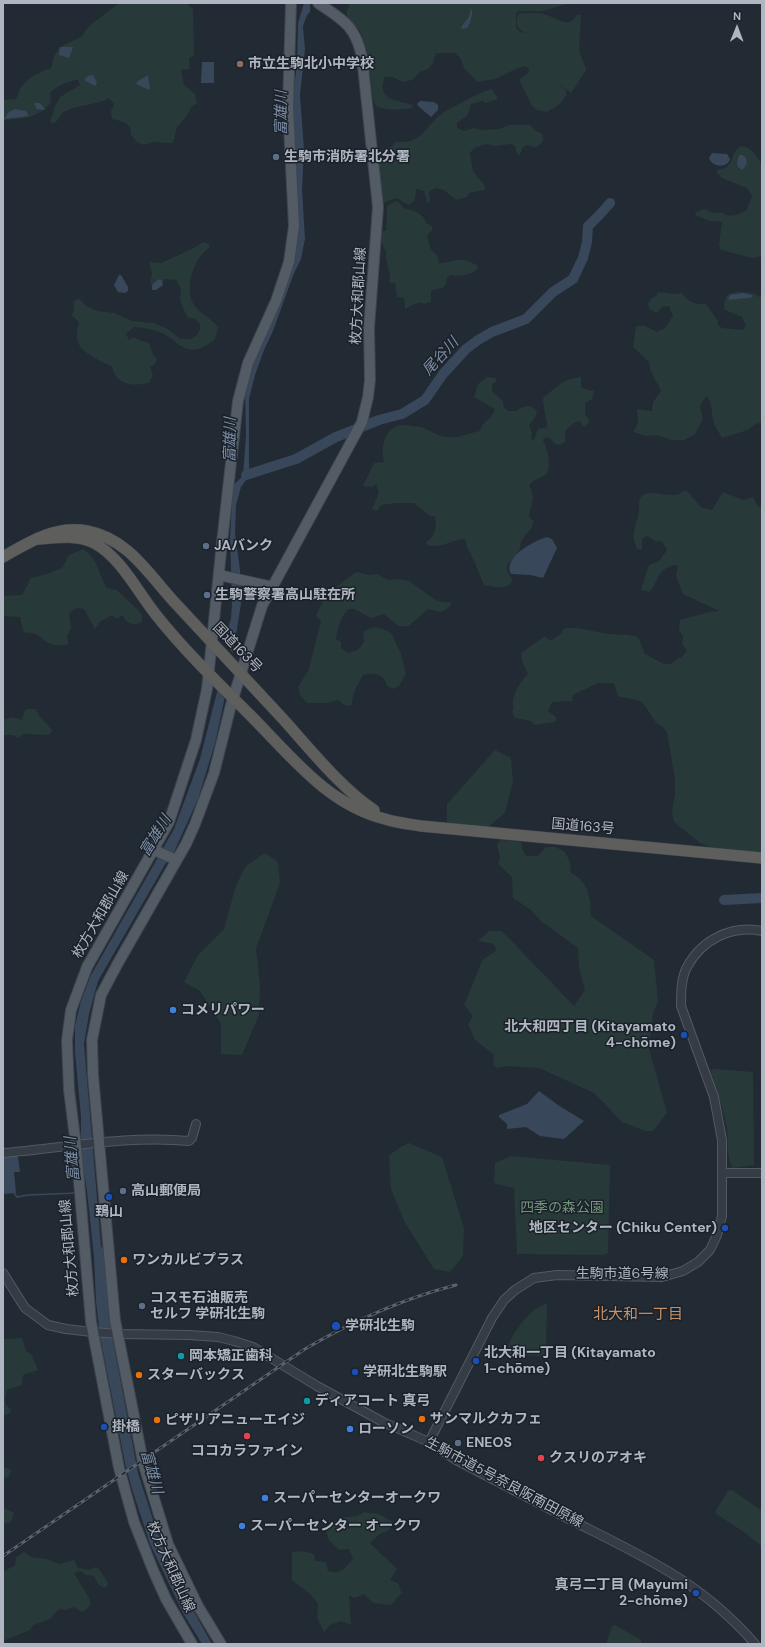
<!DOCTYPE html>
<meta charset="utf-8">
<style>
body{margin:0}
#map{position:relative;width:765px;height:1647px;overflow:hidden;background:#222a34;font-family:"DM Sans",sans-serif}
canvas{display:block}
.frame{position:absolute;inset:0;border:4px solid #b0b6c1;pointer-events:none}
.north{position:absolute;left:717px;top:8px;width:40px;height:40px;-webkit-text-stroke:3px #1b2129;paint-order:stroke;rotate:1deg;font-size:11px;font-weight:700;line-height:16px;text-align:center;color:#b0b6c1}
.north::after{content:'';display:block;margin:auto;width:14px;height:18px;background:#b0b6c1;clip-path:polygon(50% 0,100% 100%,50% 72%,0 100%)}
</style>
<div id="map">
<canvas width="765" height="1647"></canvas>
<div class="frame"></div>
<div class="north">N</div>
</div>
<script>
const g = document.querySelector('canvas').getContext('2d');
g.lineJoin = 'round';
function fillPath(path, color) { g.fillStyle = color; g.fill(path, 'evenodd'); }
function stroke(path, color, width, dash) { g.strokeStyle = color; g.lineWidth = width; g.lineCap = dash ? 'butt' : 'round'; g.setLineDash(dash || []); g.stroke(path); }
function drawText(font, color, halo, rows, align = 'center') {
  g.font = font + ' "DM Sans","Noto Sans JP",sans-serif'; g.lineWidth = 3; g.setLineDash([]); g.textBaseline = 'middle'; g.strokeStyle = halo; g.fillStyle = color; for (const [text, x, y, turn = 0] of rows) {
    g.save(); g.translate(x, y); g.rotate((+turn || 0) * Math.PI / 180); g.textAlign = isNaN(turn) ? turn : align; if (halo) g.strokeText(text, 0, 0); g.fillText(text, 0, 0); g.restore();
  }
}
fillPath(new Path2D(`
 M119,3H186L193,9L194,55L189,58L190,69L181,70L184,85L195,94L197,103L192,106L186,117L177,127L173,143H166L154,142L143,145L136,141L131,135C132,123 122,121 112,119L111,111L114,104L109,98C95,106 78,104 64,112C58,115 59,124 51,123L50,120L53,114L54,108L60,97L80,85L78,80C70,80 55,87 50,93L51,102C40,118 21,119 4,120L3,100L15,99L18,96C20,80 38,73 51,68L54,56L60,47L81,37L88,27Z
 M350,3H570L543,11H518L516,14V28L520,32L527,33C517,30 514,24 519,13C526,14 537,12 544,14C555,17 569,30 577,15H581L579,51L586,69L585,72L571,93L559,84L557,75C558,83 559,85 566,90V96L560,104L547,112L537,110L532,106L519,80L528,73L529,68L524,66L516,69L495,79L477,82L464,68L460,58L455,53H436L433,63L428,69L420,72L412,80L403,82L393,77H385C375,101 399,100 413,105L412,108C400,110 387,111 376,106L373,99L367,50L360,31L347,16V10Z
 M492,89L498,99L485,103L483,101L471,104L468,115L457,123V128L464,131L473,128L484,130L500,129L509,125H530L535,130L542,134L543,141C538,148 534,148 527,145L522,148V151L519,155L517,154L515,146L511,144L496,146L486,144L474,148L470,153L473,171L485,186V190L469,193L467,197L456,200L444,190L436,188L429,192L430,203L427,202L424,191L416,189C415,197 417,200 409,205C394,198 400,195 382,204L379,157L380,152H385L386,149L392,146L396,142C399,142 402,142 405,142C421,141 428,125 439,116C446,110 453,107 461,103C472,97 480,92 492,89Z
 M741,146C752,147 757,156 762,165V256L752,258L721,250L719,245L722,222L710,221L695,215L696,212L704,209L713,213H723C731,219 738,214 746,211L752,196L747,188L722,178L717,173V170C736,168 728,154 741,146Z
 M396,201L400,203L403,208C412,210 423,212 426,223L432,226V230L427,235L431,250L437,255L439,263C459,262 457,255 477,265L478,268C470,276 461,276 450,275L447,278C446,291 441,287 431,291V302L424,304C417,300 412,306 405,309L404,298L397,297L395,283H390V276L386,258V252C381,243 381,242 382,231H386L387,208L388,205Z
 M203,242L210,245L209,248C195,257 185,284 192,301C197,313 211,317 218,327L215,339C203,349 193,354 179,345C175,343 173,339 169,337C159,330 146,328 134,327L126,334L129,340L133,337L139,340L149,343L153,355L157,358L156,363L150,367L153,376L149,383C137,385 123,387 115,375C113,372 113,368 111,366C108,364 103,363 100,361C82,350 72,346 79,322L72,315L74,309L73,303L75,300L80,299L85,305L97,311L114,313L132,321L153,323L168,329L180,339H190L197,335L200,330V324L195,319L187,317L180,300L181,289L176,280L165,279L164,281L160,279H157L152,285L150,284L152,274L149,262L161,263L194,248Z
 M658,292L673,294L682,293C689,303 694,304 706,304L718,321V325L722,328L743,330L746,325L742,317L725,310C723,304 725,299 728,294C738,291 746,292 756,294L757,297L762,295V422L754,425L748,430L722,438C719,432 714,426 713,420C711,411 713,403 706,396L700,406L703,419L695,434L684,440H671L656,435L646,436L633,432L638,423L637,409L652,411L653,402L661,391C657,380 649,373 649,362L633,347L636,326H645L657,332L665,328L673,316L669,306L662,307L657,313L649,309L648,303L652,298L656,296Z
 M487,377L496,378V382L492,384V391L503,401V406L508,411H516C523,406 531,403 537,412L536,416L529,425L532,433L531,439L534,440L538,429L547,427C547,417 543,408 543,398C558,386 561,380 581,377V388L594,391L592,399L585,403V414L590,422L584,427L579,421L574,423L566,430L565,442L558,445L555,444L550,438L546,437L543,440C548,452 551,462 547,474L532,482L529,486C537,497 530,505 529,517L534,521C531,532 525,534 521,542C520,545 520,549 519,551C513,563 499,563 513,580C507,591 495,587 484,585C480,576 477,568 473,559C469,549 467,550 465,539C449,540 443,549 427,545L426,542C436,535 437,528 435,517L429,515L414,503H396L382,505L376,511L372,509L379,493L376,484L372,487L363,486L374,463L384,462C379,441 389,420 412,426C415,427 418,426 421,427C429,430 438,436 447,437C458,439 469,433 480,431C484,419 492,420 495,409L474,397L478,384Z
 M686,490L702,508L712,510L723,492L743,500L753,497L758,507L762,506V855L717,850L700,843L674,822L672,812L675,793V779L667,733C664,726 660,726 656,722C649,715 647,703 637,700C631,698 625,699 618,696L614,683H598L573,695L572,701L552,702L548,711L557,718L555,722L534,725L531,721L515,718L512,712C515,707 512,705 513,700C515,690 521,681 528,674L522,661L521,653L545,636L547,639L552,640L561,634L563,629C578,625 595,633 610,634C621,635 628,634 638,637L645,654L664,664H671L678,658H681L687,651L682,644L683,637L679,630L680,620L709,612L719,611L683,594L676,576L678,566L674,565C656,571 660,578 650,592L641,590L649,565L659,561L667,550L662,542L655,541L647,536L642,539V550L637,549C631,534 634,531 638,516C640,510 638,503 640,498C645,489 665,496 675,495C679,495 682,492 686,490Z
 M83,549C100,561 97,572 107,588L117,590L137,609L142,615V622C132,627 127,623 122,615L117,619L112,615L100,622L95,629L84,609L79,608L74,609L69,615L71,628L67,637L69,644C43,651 43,630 26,633L23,631L20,617L3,616V596L22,595L31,578L47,574L62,568L69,555Z
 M356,572L370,575L377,574L388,580L398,579L409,581L437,601L452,603L447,609L441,612L428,609L409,626H398L384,614L371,618L354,609H349C340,617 338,627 336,639L341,642V648L348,653L358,650L364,642L363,632C375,625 379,627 391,633L401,654L406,674L399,686L393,689L387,686C384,674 375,672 363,675L354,692L351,706L344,705L338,700L327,703H307L300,695L298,687L309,669L321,621L316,616C323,596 339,584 356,572Z
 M29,709H36C39,719 47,722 52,731L49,735L24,734L18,738L13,735H5L3,737V720L13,717L22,720L25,710Z
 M495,750L511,758L513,781L505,813L483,831L447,825V804Z
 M501,840L521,842L522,849L526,856H538L546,847H556L565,852L570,862L571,873C588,880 591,899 591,916L654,960L658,1002L653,1013L649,1049L667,1113L653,1131H645L622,1122L594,1093L539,1068L507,1066L497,1068L493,1064L494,1055L475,1040L468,1024L473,1016L464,1005L482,961C486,956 492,955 496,950L494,944L478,941L489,931H502L574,1006L585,990L579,967L578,948L541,921L531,910L513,898L512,877L498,864L500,858L497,844Z
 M265,853L278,862L280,883L256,949L260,985L259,1015L242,1055L221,1054V1024L200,991L184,982L198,955L224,929L236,885L246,866Z
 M716,1069L753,1072L754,1165L733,1168C725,1156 729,1141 727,1128C723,1108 717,1089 710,1070Z
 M409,1143L442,1157L464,1228L463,1256L450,1272L434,1269L404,1221L391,1189L389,1155L401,1147Z
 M511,1156L610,1165L608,1253L604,1255L517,1254L514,1188L496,1184L494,1182L495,1163Z
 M547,1303L546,1352L543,1356L507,1355C505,1344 522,1320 531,1313C536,1308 541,1306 547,1303Z
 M22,1338L26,1351L32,1355L38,1370L23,1375L22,1385L7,1390C5,1398 3,1404 11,1409L10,1413L3,1416V1339Z
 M3,1467L12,1470L8,1477L3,1478Z
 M732,1490L762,1511V1547L744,1532L716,1514V1510L728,1491Z
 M3,1507L14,1513L11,1522L3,1524Z
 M364,1512L379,1514L393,1522L389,1530L380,1534L370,1543L397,1569L390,1580L398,1583L402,1593L391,1605L373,1603L364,1594L354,1598L349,1595L351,1625L341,1621L330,1625L324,1632L317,1618L318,1604L310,1594L292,1580V1552L303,1551L314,1554L315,1561L326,1562L328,1571C342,1575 344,1568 353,1559L349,1549L339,1550L329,1540L326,1531L339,1518L357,1516Z
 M24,1552L31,1557L47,1559L59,1564L74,1560L78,1568L89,1570L95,1567L99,1569L108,1583L107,1587L104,1588L98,1584L94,1576L86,1575L80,1571L74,1573L89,1598L91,1603L88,1608L82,1612L74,1607L65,1610L59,1609L51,1618L45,1621L33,1625L30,1630L3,1641V1572L15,1565L16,1557Z
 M615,1625L641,1640V1644H606L612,1626Z`), '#283939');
fillPath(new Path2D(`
 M304,3H310V12L307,15L303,26L305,49L300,95L304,150L302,189L305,239L301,259L294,273L273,331L264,350L255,375L249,399V476L241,487L236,505L235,533L240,570L241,604L229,678L215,743L198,799L174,852L167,861L98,981L89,1014L84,1044L101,1246L105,1252L109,1320L138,1473L156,1529L174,1576L212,1644H202L183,1613L150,1544L132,1489L125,1463L100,1336L96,1301L94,1257L87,1191L81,1154V1117L75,1052V1026L81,1001L91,975L174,829L200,759L218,688L225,635L231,619L232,602L230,537L233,485L243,476L246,436L245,390L299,224L292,100L297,65L298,23Z
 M471,8C474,13 470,23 467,28L461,29L462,26L469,17Z
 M60,47H73L69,58L59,55Z
 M202,62H214V83H201Z
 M93,75L97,83L95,86L84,80L88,76Z
 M148,75L150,88L149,90L136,84L138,81Z
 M420,101L434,102L438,105V110L431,117L418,106L417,104Z
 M35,103H40L45,109L44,110L37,109L34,104Z
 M15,109L26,111L29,116L4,119L9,112Z
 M712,153L727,154L730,159C727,169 712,167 709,158Z
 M739,155H743L746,158L747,164L742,170L738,167L737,163Z
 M119,275H121L128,287V291L125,293L118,292L114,285Z
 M158,279L162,280L163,285L156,290H152V285Z
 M743,293L752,295V297L748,298L728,300L730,295Z
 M547,537L552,539L557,548L543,578L530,575L511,574C502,558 533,541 547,537Z
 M539,1091L558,1105L584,1121L564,1139L540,1136L526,1127L507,1129V1124L499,1117V1115L527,1104Z
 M18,1156L20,1172H14L16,1193L3,1194V1157Z`), '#39475b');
fillPath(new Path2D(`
 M222,640L234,654L226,700L216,689Z`), '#222a34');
stroke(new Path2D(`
 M14,1193L17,1197L28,1195L76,1193`), '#39475b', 1.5);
stroke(new Path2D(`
 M246,475L296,459L336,437L379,420L402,414L425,400L443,374L466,349L478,340L492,332L526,319L553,292L573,279L583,258L587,242L588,226C591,224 606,208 610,203
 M724,900L762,898`), '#39475b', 10);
const tertiary = new Path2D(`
 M3,1153C65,1148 127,1135 189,1141L192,1138L196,1124
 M723,1173H762
 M3,1273L25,1308L48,1325L66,1329L92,1332L119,1334L189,1335L218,1337L234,1341L253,1347L317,1386L383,1422L429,1442L456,1460C493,1479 530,1499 567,1518C640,1555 701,1581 755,1644
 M429,1442L492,1318L504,1300L515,1290L534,1278L557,1275L662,1277L683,1271L698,1262L710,1250L717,1235L722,1216V1140L714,1097L681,1006C681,994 681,978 687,967C702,939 732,925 762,931`);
const primary = new Path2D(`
 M219,575L273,587
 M154,850L176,860
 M192,1644L166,1599L153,1570L134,1522L119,1468L91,1322L76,1146L69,1090L67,1040L71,1010L87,967L169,822L196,740L207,689L222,542L238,401L248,363L276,301L289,262L294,226L288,107L291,3
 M221,1644L198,1606L168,1544L143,1462L115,1320L93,1075L92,1040L101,995L118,963L186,844L195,824L214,773L231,705L262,606L362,422L368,397L370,380L369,328L378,207L362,57C355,25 343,20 318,3`);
const trunk = new Path2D(`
 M38,539C57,538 77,534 94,543C121,557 138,593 157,616C184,650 215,680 246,711C288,752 325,804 385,819C397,823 409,824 421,826L762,858
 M3,557C29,542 56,525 87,531C130,539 150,577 178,606C213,644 248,681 283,719C310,749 341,788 374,810`);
stroke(tertiary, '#535962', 10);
stroke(primary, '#3f454e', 12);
stroke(trunk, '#40464f', 12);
stroke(tertiary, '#353c45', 8);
stroke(primary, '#535b65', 10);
stroke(trunk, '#5e5e5c', 11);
const rail = new Path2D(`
 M3,1556L305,1349C353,1321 402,1299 456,1285`);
stroke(rail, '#5a626d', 3);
stroke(rail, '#1b2129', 1.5, [4.5]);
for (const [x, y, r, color] of [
 [240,64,4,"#8d6e63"],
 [276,157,4,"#5c6f8a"],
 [206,546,4,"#5c6f8a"],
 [207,595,4,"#5c6f8a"],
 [173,1010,4,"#3f7fe0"],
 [684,1035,4,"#1a4fb4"],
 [123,1191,4,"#5c6f8a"],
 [109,1197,4,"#1a4fb4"],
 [725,1228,4,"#1a4fb4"],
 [124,1260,4,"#e8710a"],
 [142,1306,4,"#5c6f8a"],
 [336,1326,5,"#1a4fb4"],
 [181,1356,4,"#0f9aa8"],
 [476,1361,4,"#1a4fb4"],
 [355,1372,4,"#1a4fb4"],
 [139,1375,4,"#e8710a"],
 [307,1401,4,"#0f9aa8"],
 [422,1419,4,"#e8710a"],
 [157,1420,4,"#e8710a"],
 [104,1427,4,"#1a4fb4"],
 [350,1429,4,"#3f7fe0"],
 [247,1436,4,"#e0444e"],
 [458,1443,4,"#5c6f8a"],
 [541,1458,4,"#e0444e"],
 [265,1498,4,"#3f7fe0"],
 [242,1526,4,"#3f7fe0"],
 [696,1593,4,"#1a4fb4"]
]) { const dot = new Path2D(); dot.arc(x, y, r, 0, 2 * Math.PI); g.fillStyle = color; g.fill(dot); stroke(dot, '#1b2129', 1.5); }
drawText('bold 14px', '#b0b6c1', '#1b2129', [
 ["市立生駒北小中学校",248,64],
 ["生駒市消防署北分署",284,157],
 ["JAバンク",214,546],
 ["生駒警察署高山駐在所",215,595],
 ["コメリパワー",181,1010],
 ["北大和四丁目 (Kitayamato",676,1027,"right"],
 ["4-chōme)",676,1043,"right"],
 ["高山郵便局",131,1191],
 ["鵄山",109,1212,"center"],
 ["地区センター (Chiku Center)",717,1228,"right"],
 ["ワンカルビプラス",132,1260],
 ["コスモ石油販売",150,1298],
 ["セルフ 学研北生駒",150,1314],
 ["学研北生駒",345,1326],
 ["北大和一丁目 (Kitayamato",484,1353],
 ["1-chōme)",484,1369],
 ["岡本矯正歯科",189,1356],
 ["学研北生駒駅",363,1372],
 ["スターバックス",147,1375],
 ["ディアコート 真弓",315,1401],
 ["サンマルクカフェ",430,1419],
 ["ピザリアニューエイジ",165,1420],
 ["掛橋",112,1427],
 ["ローソン",358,1429],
 ["ENEOS",466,1443],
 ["ココカラファイン",247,1451,"center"],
 ["クスリのアオキ",549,1458],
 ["スーパーセンターオークワ",273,1498],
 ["スーパーセンター オークワ",250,1526],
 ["真弓二丁目 (Mayumi",688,1585,"right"],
 ["2-chōme)",688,1601,"right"]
], 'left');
drawText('14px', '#b0b6c1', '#1b2129', [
 ["枚方大和郡山線",359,296,-87],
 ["国道163号",237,648,46],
 ["国道163号",583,827,5],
 ["枚方大和郡山線",101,915,-60],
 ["枚方大和郡山線",70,1248,-95],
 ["生駒市道6号線",622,1274],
 ["生駒市道5号奈良阪南田原線",504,1483,28],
 ["枚方大和郡山線",170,1567,66]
]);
drawText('14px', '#72957a', '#1b2129', [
 ["四季の森公園",562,1208]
]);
drawText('italic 15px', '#7c8ea6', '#1b2129', [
 ["富雄川",282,113,-90],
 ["尾谷川",441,357,-48],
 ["富雄川",231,440,-89],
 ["富雄川",156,836,-58],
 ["富雄川",73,1159,-95],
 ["富雄川",151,1472,74]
]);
drawText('15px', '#c49168', '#1b2129', [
 ["北大和一丁目",638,1315]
]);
</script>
